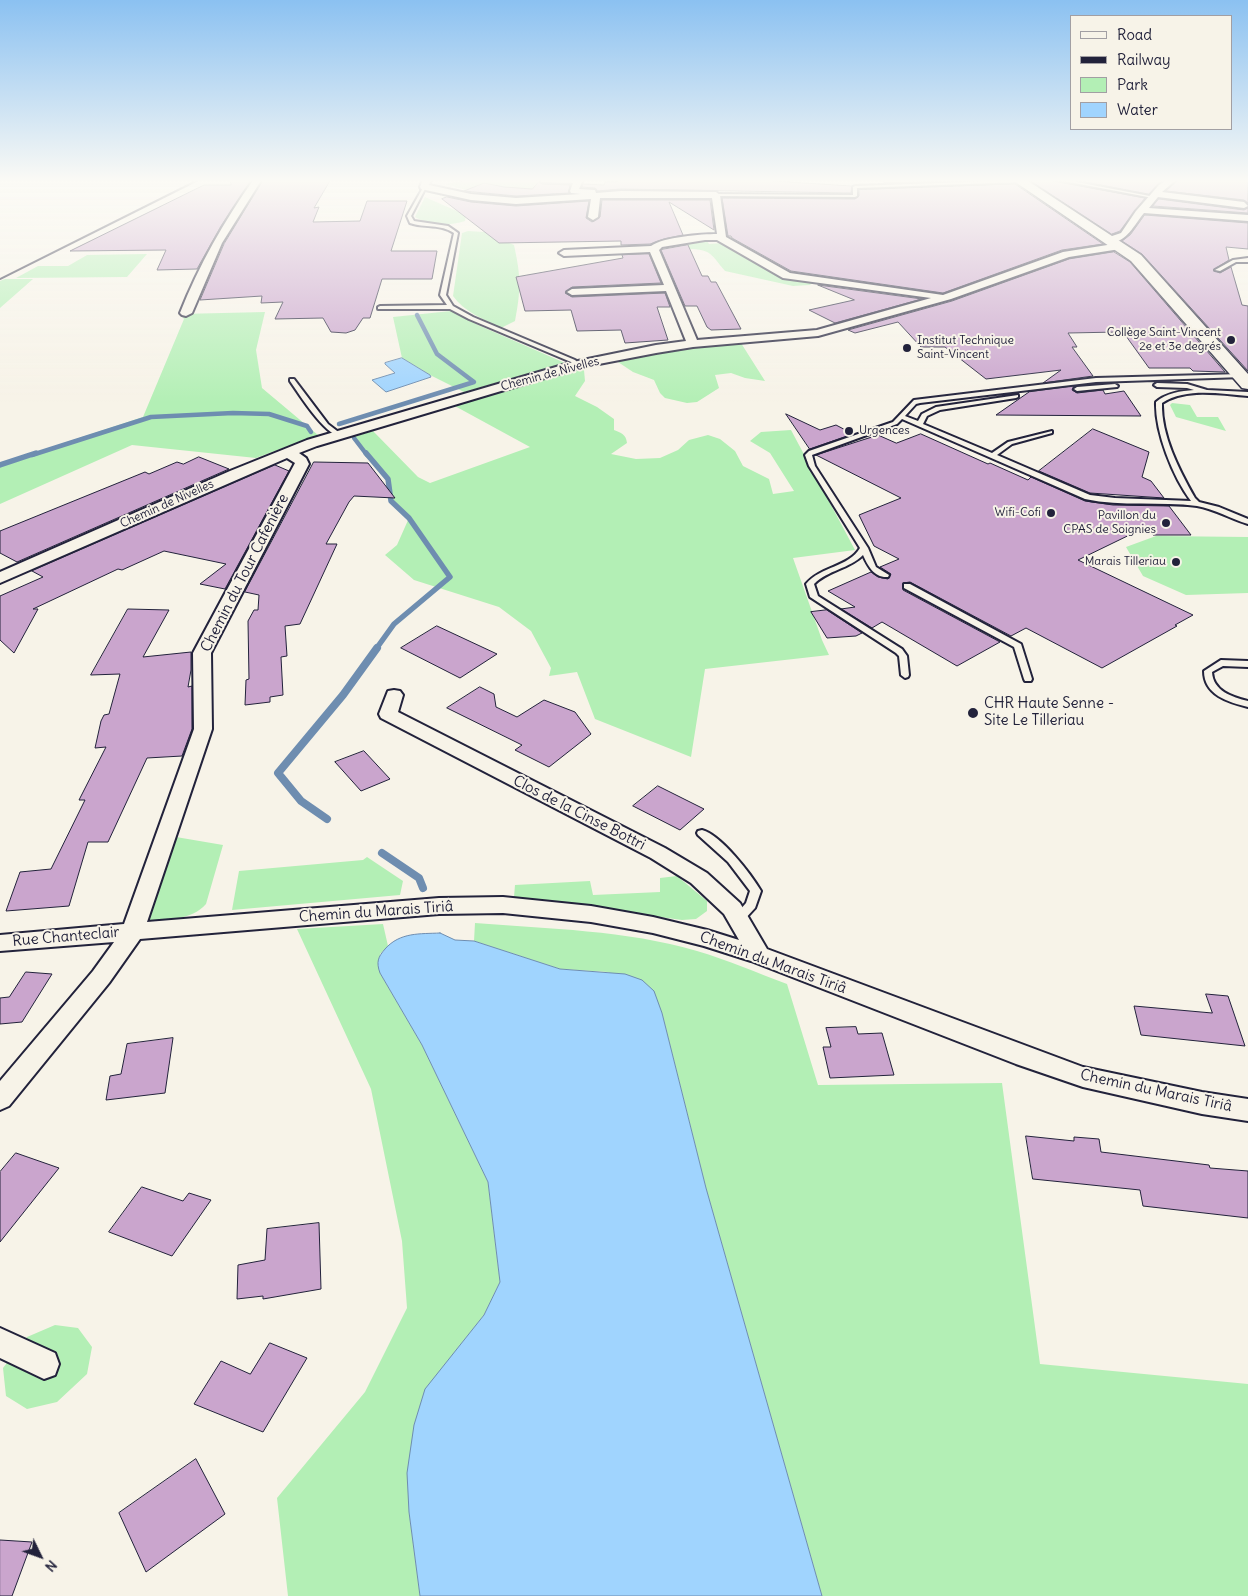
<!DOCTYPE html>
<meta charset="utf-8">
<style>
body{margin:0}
#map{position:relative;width:1248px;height:1596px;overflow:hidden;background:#f7f3e8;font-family:Delius,sans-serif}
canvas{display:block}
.legend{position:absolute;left:1070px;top:15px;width:162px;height:115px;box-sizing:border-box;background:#f7f3e8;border:1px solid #a29fa3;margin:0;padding:6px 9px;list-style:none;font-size:15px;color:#22223b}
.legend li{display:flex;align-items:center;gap:10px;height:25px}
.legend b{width:25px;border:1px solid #a29fa3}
.north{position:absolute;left:15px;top:1531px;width:50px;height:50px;-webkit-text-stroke:4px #f7f3e8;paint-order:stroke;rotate:132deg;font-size:14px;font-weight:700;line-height:20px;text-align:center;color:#22223b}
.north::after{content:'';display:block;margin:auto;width:18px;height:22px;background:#22223b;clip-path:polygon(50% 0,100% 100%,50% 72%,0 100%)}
</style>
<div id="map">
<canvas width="1248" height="1596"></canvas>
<ul class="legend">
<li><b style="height:6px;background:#f7f3e8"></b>Road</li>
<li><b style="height:6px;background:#22223b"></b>Railway</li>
<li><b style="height:14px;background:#b3efb5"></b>Park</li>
<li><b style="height:14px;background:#a0d4fe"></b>Water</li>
</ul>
<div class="north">N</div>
</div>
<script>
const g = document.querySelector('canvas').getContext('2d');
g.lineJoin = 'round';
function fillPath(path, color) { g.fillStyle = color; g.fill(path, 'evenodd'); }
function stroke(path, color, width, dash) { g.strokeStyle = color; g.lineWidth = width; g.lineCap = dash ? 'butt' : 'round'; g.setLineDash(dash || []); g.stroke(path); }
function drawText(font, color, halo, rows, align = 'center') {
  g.font = font + ' Delius,sans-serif'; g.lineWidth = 4; g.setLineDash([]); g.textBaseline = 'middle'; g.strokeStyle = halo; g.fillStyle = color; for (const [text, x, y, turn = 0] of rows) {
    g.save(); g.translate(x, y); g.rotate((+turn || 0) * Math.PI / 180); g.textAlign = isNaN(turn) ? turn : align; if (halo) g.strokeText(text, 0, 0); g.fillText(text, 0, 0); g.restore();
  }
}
fillPath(new Path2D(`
 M477,179H542L534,190H466L445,184Z
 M425,197L466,215L465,221C449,226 430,226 415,217Z
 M468,231L485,232L514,245C521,276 521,291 515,321L501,328C484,319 464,312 453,296L462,233Z
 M707,241L709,244L722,243L776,273L814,281L810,285L793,286L725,271C711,255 712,249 688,249L684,245Z
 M147,254L127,277L16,278L38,266H68L87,255Z
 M5,279H33L0,308V281Z
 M451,311L478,325L565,363L464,392L430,375L402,358L393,317Z
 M265,312L256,350L262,388L318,435L256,458L132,445L0,504V464L143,417L184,319L180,314Z
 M741,343L765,381L745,378L731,373L715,375L719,388L697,402L687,403L665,398L660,393L654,380L633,372L615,360L664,351Z
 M577,369L584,370L585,381L575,396L597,407L614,419V430C621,433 626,434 627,443L611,454L636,459L660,458L678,450L689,440L708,435L720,439L735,451L743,466L769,479L773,494L794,491L770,453L750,441L761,432L791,430L855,550L793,558L822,640L829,655L705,669L691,757L595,719L577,672L549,676L551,668L531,631L499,607L414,580L385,555L397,545L409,518L392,502L388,479L380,472L353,437L373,431L418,477L430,483L530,447L453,405Z
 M1172,403L1190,405L1197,417H1218L1226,431L1176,417L1170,405Z
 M1156,536L1248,537V593L1186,595L1143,576L1126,547Z
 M176,837L223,845L206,904C191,921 167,919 146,921Z
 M367,857L403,881L400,895L232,910L239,871L363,860Z
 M677,876L707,901V911L696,919L682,920L514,897L515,885L590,881L593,895L660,892V878Z
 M475,923C549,929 626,930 697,951C728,960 757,973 787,984L818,1085L1002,1083L1040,1364L1248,1384V1596H822L706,1188L662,1013L608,972L560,969L474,941Z
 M383,924L388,946L380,954V973L422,1045L488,1182L500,1282L484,1315L455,1352L409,1512L420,1596H288L277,1498L365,1392L407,1308L402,1241L371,1089L297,929Z
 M55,1325L78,1328L92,1347L87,1374L57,1402L27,1409L6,1396L3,1368L27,1337Z`), '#b3efb5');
const water = new Path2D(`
 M402,358L430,375L431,377L386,392L372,380L395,373L385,364V363Z
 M440,933L455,940L474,941L560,969L625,974L642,980L654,991L662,1013L706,1188L822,1596H420L409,1512L407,1473L414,1425L425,1389L484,1315L500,1282L488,1182L422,1045L380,973C376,962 378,957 385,949C400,932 420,934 440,933Z`);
fillPath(water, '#a0d4fe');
stroke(water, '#6e8db0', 1);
stroke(new Path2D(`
 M339,424L474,382L437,354L417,315
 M354,438L367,455
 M32,455L151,417L233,413L269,414L307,426L311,432`), '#6e8db0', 4.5);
stroke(new Path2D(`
 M366,453L388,479L391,501L409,518L450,577L394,624L376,649
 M0,465L36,453`), '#6e8db0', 5.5);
stroke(new Path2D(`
 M327,819L301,801L278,773L343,695L377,648
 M382,853L419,878L423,888`), '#6e8db0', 8);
const building = new Path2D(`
 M230,179H252L221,226L197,269L157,270L166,250L70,251L204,185H231Z
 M264,179H331L314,208L319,207L313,222L360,221L367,201H407L391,251H437L432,279H382L370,318H363L355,330L346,333L331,332L323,318L275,319L283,302L261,303L262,296L200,300L224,244Z
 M618,179H774L772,181L852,186L851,193L621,189L597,191L595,188L582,187L583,184L604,185L605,182H617Z
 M879,179H1004L886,183Z
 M1028,179H1051L1053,181L1145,198L1120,231L1112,234Z
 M1070,179H1165L1149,194Z
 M1179,179H1248V203L1244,200L1166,191Z
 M539,182L542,184L570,185L569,193L516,196L464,191L484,183L504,187L532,189Z
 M1015,184L1103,244L1062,250L943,293L791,271L732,238L731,236H728L722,198L855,199L859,196V190Z
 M447,197L471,202L516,206L589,201L586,218L592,222L600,217L602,200H710L714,230L669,202L683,235L664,239L650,244L621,245V241L499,243L442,199Z
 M1159,199L1244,210L1248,208V213L1153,206Z
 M1145,215L1248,223V249L1226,247L1229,260L1213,270L1220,273L1231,267L1242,305L1248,306V371L1142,254L1122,241L1130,235Z
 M688,245L702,276H708L711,282H716L741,329L711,330L707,327L697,306H685L661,250Z
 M1114,252L1130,262L1225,372L1193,371L1190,368H1149L1126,336H1121L1119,332L1068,333L1077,347H1072L1093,376L1043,383L1061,370L986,379L945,347H921L898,322L855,333L848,330L952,301L1069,259Z
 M649,254L661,283L572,287L565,293L572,297L665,293L670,307H657L668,340L625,343L621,330L577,331L571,310L525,311L516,277L623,258L622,255Z
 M818,285L922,299L835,323L809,310L854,300Z
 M1074,386L1072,390L1077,393L1103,390L1105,394L1124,391L1141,416L996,415L1029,392Z
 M786,414L820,430L836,425L853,434L810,449Z
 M1093,429L1149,452L1142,477L1151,481L1164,498L1090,493L1039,471Z
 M921,434L988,464L990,463L1028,480L1031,477L1085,501L1113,505L1169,506L1191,535H1153L1148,526L1078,560L1193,615L1175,625L1177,626L1102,668L1026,628L1011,636L910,582L903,583V590L1000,642L957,666L882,622L872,628L841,609L855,607L828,591L871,572L878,577L888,579L891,574L880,567L899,559L874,546L859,515L901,498L816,455L878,435L896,443Z
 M199,457L229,469L17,562L0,553V531L145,472L149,474L177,462L183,464Z
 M314,462L368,463L395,498L354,496L349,502L326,544H337L300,624L285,626L287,656L281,657L283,695L270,697V702L245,705L246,680L249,679L248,621L254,610H258L259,595L245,592Z
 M275,465L289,471L225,589L200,584L226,564L164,551L122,570L118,569L33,609H38L14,653L0,640V596L43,577L32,571Z
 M128,609L169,610L143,657L191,652V670L188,687L192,686V729L182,756L147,758L108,842H88L69,906L6,911L20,872L51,869L85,800H79L106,747L95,748L101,721L104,715L109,714L120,674L91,675Z
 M827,610L862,633L856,636L827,638L811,612Z
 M437,626L497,654L460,678L401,648Z
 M480,687L494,694L496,707L517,717L544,700L575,712L591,734L549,767L515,750L522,745L447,708Z
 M364,751L390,779L361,791L335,762Z
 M658,786L704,809L680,830L633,806Z
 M26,972L52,974L22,1022L0,1024V998L9,997Z
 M1206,994L1228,996L1245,1046L1141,1035L1134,1006L1212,1013Z
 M856,1027L858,1034L882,1033L894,1075L830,1078L823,1047H831L826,1028Z
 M173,1038L165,1093L106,1100L110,1076L121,1074L127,1044Z
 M1026,1136L1074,1141V1137L1099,1139L1101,1152L1209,1165L1210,1168L1248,1171V1218L1143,1206L1140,1190L1033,1179Z
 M16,1153L59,1168L0,1242V1172Z
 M142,1187L183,1201L189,1193L211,1200L172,1256L109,1232Z
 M319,1223L321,1289L263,1299V1296L237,1299L238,1265L265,1260L267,1229Z
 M270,1343L307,1358L263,1432L194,1404L221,1361L250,1374Z
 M196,1459L225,1514L146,1572L119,1513Z
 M0,1540L32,1542L12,1596H0Z`);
fillPath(building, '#caa5cd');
stroke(building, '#22223b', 1);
const lane = new Path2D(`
 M1053,179H1061L1155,197L1153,198Z
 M1021,180L1023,182L857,188V196L855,197L716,196L714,195L716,194L853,195V187L855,186Z
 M424,186L426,187L411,216L414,221L448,226L458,233L446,295L453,306L473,317L575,360L580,365L579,366H575L571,362L469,319L450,309H378V307L380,306L447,305L440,295L454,233C441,224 424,228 410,223L407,216Z
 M1248,258V262H1236L1220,271L1215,270L1233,260Z
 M1241,374L1244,376L1243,377L1096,382L920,403L916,404L905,416L918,421L922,414L936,407L1018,395V397L1016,398L940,410L927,416L923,424L992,453L1008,442L1052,431V433L1012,444L997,455L1090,495L1115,498L1191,501C1173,477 1155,432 1156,402C1166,393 1181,391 1194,390L1187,388L1157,387L1154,385L1157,383L1187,384L1207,390L1248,392V396C1221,394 1186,387 1162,403C1161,435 1179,470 1195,498L1199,502L1219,507L1248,519V524C1231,519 1215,509 1197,506C1160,501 1122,507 1085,499L902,419L897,424L812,455L815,466L868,548L876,567L889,575L888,577C874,578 868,566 863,555C849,569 828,570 814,584L818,596L902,649L907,656L909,675L908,677L905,678L901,675L899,656L896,653L810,597L806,584C821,566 849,567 860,548L809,466L805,455L809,451L893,422L914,400L1096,378Z
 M290,379H294L328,424L341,434V436C326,437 299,394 290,381Z
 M1115,384L1118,386L1117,387L1077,391L1074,389L1077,387Z
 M904,584H910L1021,644L1032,679L1031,681H1025L1024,679L1014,647L904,588Z
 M1221,660L1248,661V667L1223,666L1212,672C1213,691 1232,697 1248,701V707C1228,702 1204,695 1204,671Z
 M702,830C721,835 751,874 761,891L755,908L742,922H734L732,919L746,903L750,891L728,862L698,835L697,833L698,831Z`);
const street = new Path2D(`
 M254,179H262L222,243L192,313L186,316L182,315L180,313C199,265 224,221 254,179Z
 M423,179H431L429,185L471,194L516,198L581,194L571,193L570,191L573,183L542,182L538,179H580L582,182L579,189L595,190L596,193L621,191L716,192L720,195L726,237L790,273L943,295L1063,252L1120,243L1125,246L1120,249L1069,257L951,299L818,336L693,347L656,353L578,368L317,446L299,453L306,458L309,464L211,653L212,729L147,922L439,898L503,897L591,906L653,917L707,930L739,940L724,914L691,883L651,858L381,718L379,714L388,691L394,690L400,691L403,695L398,712L665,848L707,873L740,903L767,949L1083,1067L1202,1092L1248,1099V1121L1202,1114L1083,1087L1016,1064L751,961L704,946L653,933L591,922L503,913L439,914L140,939L109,983L9,1106L0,1110V1081L93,971L114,942L0,951V935L124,924L194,729L193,653L295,463L287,458L0,583V572L230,471L307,440L573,362L656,345L686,341L666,291L572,295L567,292L572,289L664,285L650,252L564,256L559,253L564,250L651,246C663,237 702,234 717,234L712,198H600L598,217L593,220L588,217L591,199L516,204L471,200L421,189L420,187ZM705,240H717L783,278L931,298L817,330L697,340L659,250L662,247Z
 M1168,179H1177L1162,192L1244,202L1248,206L1244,208L1158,197L1149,208L1248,215V221L1144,213C1133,226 1126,245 1106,242V238L1121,233L1136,211L1159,185Z
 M0,1328L55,1353L59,1364L55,1375L44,1379L0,1358Z`);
const secondary = new Path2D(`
 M1011,179H1025L1141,255L1248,374V389L1242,388L1131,261Z`);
stroke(lane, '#22223b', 4);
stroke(street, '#22223b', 4);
stroke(secondary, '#22223b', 3);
fillPath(lane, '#f7f3e8');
fillPath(street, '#f7f3e8');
fillPath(secondary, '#f7f3e8');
stroke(new Path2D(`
 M0,279L200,179`), '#22223b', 2);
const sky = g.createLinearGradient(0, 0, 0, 402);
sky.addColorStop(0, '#8bc1f1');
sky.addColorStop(0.45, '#fbfaf5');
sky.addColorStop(1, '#fbfaf500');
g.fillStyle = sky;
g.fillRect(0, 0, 1248, 402);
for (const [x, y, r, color] of [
 [1231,340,5,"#22223b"],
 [907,348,5,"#22223b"],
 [849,431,5,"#22223b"],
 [1051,513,5,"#22223b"],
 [1166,523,5,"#22223b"],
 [1176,562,5,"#22223b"],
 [973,713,6,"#22223b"]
]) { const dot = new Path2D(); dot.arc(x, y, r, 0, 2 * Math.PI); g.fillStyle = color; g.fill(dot); stroke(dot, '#f7f3e8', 2); }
drawText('12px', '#22223b', '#f7f3e8', [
 ["Collège Saint-Vincent",1221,333],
 ["2e et 3e degrés",1221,347],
 ["Institut Technique",917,341,"left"],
 ["Saint-Vincent",917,355,"left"],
 ["Urgences",859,431,"left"],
 ["Wifi-Cofi",1041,513],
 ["Pavillon du",1156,516],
 ["CPAS de Soignies",1156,530],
 ["Marais Tilleriau",1166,562]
], 'right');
drawText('12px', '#22223b', '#f7f3e8', [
 ["Chemin de Nivelles",550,374,-15],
 ["Chemin de Nivelles",167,504,-24]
]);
drawText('15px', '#22223b', '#f7f3e8', [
 ["Chemin du Tour Cafenière",245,573,-63],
 ["Clos de la Cinse Bottri",579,813,27],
 ["Chemin du Marais Tiriâ",376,912,-4],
 ["Rue Chanteclair",66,937,-5],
 ["Chemin du Marais Tiriâ",773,963,20],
 ["Chemin du Marais Tiriâ",1156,1091,12]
]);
drawText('15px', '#22223b', '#f7f3e8', [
 ["CHR Haute Senne -",984,704],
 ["Site Le Tilleriau",984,721]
], 'left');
</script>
